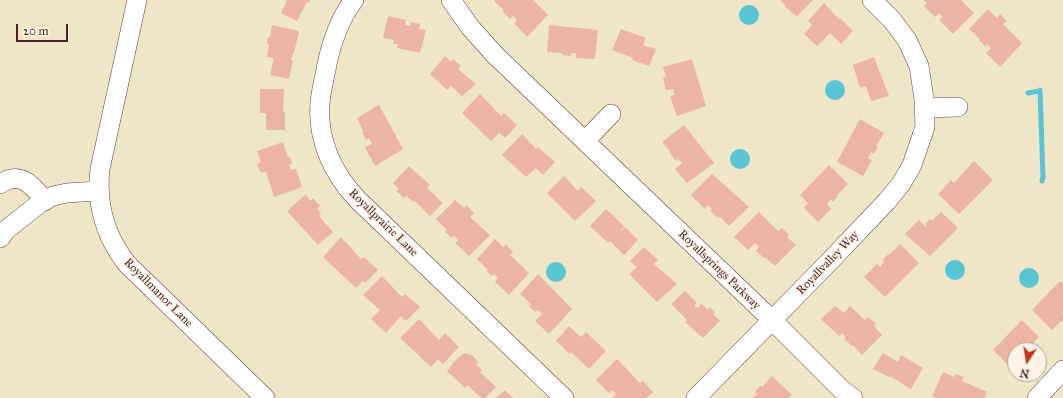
<!DOCTYPE html>
<style>
body{margin:0}
#map{position:relative;width:1063px;height:398px;overflow:hidden;background:#eee6c7;font-family:"IM FELL Great Primer",serif}
canvas{display:block}
.north{position:absolute;left:1007px;top:342px;width:40px;height:40px;box-sizing:border-box;background:#fcf5e5;border:1px solid #b59f9b;border-radius:50%;rotate:192deg;font-size:11px;font-weight:700;line-height:16px;text-align:center;color:#4a1f2b}
.north::after{content:'';display:block;margin:auto;width:14px;height:18px;background:#c8321e;clip-path:polygon(50% 0,100% 100%,50% 72%,0 100%)}
.scale{position:absolute;left:16px;top:24px;width:52px;height:18px;box-sizing:border-box;border:2px solid #4a1f2b;border-top:0;padding-left:5px;font-size:12px;line-height:14px;white-space:nowrap;color:#4a1f2b;-webkit-text-stroke:3px #fcf5e5;paint-order:stroke}
</style>
<div id="map">
<canvas width="1063" height="398"></canvas>
<div class="north">N</div>
<div class="scale">20 m</div>
</div>
<script>
const g = document.querySelector('canvas').getContext('2d');
g.lineJoin = 'round';
function fillPath(path, color) { g.fillStyle = color; g.fill(path, 'evenodd'); }
function stroke(path, color, width, dash) { g.strokeStyle = color; g.lineWidth = width; g.lineCap = dash ? 'butt' : 'round'; g.setLineDash(dash || []); g.stroke(path); }
function drawText(font, color, halo, rows, align = 'center') {
  g.font = font + ' "IM FELL Great Primer",serif'; g.lineWidth = 3.5; g.setLineDash([]); g.textBaseline = 'middle'; g.strokeStyle = halo; g.fillStyle = color; for (const [text, x, y, turn = 0] of rows) {
    g.save(); g.translate(x, y); g.rotate((+turn || 0) * Math.PI / 180); g.textAlign = isNaN(turn) ? turn : align; if (halo) g.strokeText(text, 0, 0); g.fillText(text, 0, 0); g.restore();
  }
}
fillPath(new Path2D(`
 M739 15a10 10 0 1 1 20 0a10 10 0 1 1-20 0Z
 M825 90a10 10 0 1 1 20 0a10 10 0 1 1-20 0Z
 M730 159a10 10 0 1 1 20 0a10 10 0 1 1-20 0Z
 M945 270a10 10 0 1 1 20 0a10 10 0 1 1-20 0Z
 M546 272a10 10 0 1 1 20 0a10 10 0 1 1-20 0Z
 M1019 278a10 10 0 1 1 20 0a10 10 0 1 1-20 0Z`), '#59c4d4');
stroke(new Path2D(`
 M1040,90L1043,177L1042,181
 M1028,93L1039,91`), '#59c4d4', 5);
fillPath(new Path2D(`
 M287,0H310L309,3L307,2L297,21L281,13Z
 M495,0H533L548,15L527,37L514,23L517,20L513,16L510,19L502,11L504,10L494,1Z
 M780,0H813L797,16L785,7L786,6Z
 M923,0H961L974,13L953,34L939,20L943,17L939,13L935,17L924,6L927,3Z
 M824,3L839,19L840,18L853,31L841,44L830,33L817,46L804,34L812,25L808,21Z
 M988,9L997,18L1000,14L1007,21L1003,24L1022,43L1000,67L986,53L991,48L987,44L985,46L979,40L980,39L969,29Z
 M388,16L406,20L405,25L410,26L411,22L420,24L419,29L426,30L420,53L397,48L398,44H393L394,40L383,38Z
 M272,25L299,31L294,53H293L291,60L293,61L289,79L270,75L274,58L267,57L269,45L267,44L268,37H270Z
 M549,25L598,30L595,59L576,58V53H571V56L562,55V53L547,52Z
 M621,29L646,38L643,45L656,49L649,66L632,60L633,58L612,50Z
 M445,56L451,62L453,59L461,66L458,69L476,84L462,96L451,86L447,90L430,74Z
 M874,57L889,96L871,101L866,86L860,88L853,65Z
 M692,59L706,106L677,116L670,96L675,95L673,89L666,90L663,78L666,77L663,67Z
 M260,89H284L283,111L285,112V130H266V113H260Z
 M480,94L501,116L504,113L517,125L505,138L499,133L491,141L462,113Z
 M379,105L403,149L375,166L365,147L372,144L369,138L366,140L362,132L363,131L357,118Z
 M860,119L884,133L876,146L878,147L874,154L871,152L868,158L872,160L863,176L837,162Z
 M684,125L714,163L687,183L675,169L682,163L678,159L676,161L669,152L670,151L662,142Z
 M522,134L536,149L538,147L555,162L543,175L536,168L526,177L502,155Z
 M283,142L288,157L290,156L292,164L289,165L291,170L296,169L302,187L274,197L266,172L261,173L257,164L261,162L257,151Z
 M974,161L993,180L959,214L938,194L951,180L954,183Z
 M829,165L848,184L837,195L838,196L833,202L831,199L827,204L831,209L818,222L804,208L808,203L800,195Z
 M409,166L430,185L427,188L443,203L430,216L415,201L414,202L406,196L404,198L396,191L399,189L393,183Z
 M712,174L749,207L729,226L720,217L718,218L710,211L712,209L708,205L705,209L691,195Z
 M564,176L578,191L581,187L596,201L575,221L547,193Z
 M306,194L310,201L313,198L320,206L317,208L321,214L319,216L333,232L318,245L287,211Z
 M455,200L464,208L466,205L474,213L470,217L490,235L469,256L455,243L458,240L454,236L452,238L445,232L447,230L436,219Z
 M606,209L624,226L620,232L625,227L638,240L624,255L610,241L608,243L590,226Z
 M759,212L778,231L782,228L789,235L787,237L796,245L775,266L765,257L764,258L756,251L759,247L755,243L748,250L734,237Z
 M941,212L958,228L930,256L905,234L919,220L926,227L927,226L925,224L930,219L933,220Z
 M341,237L361,259L364,257L378,270L365,283L363,281L356,288L323,257Z
 M495,239L503,247L506,244L513,252L510,255L529,273L509,295L495,282L498,278L494,274L492,276L486,271L488,270L477,259Z
 M900,244L919,263L885,297L864,277L877,264L880,267L884,262L883,260L888,254L889,255Z
 M644,247L658,260L654,264L677,284L657,302L629,274L637,267L630,261Z
 M538,274L572,309L549,334L535,321L542,314L538,310L535,312L529,306L531,304L520,294Z
 M382,276L402,297L405,294L420,307L406,321L401,316L386,333L371,319L380,310L363,295Z
 M1060,281L1063,284V312L1062,313L1063,314V320L1052,330L1032,310Z
 M685,291L697,303L694,306L697,308L702,304L708,310L710,307L715,312L713,314L720,321L703,338L685,322L687,320L671,304Z
 M835,306L844,313L850,306L865,320L868,317L876,324L874,326L882,335L862,355L853,345L852,346L844,339L846,337L842,333L839,336L821,319Z
 M419,319L439,340L445,333L459,347L443,364L438,359L431,367L400,338Z
 M1022,320L1039,337L1026,350H1015L1014,370L993,350Z
 M569,326L581,337L586,332L606,351L589,369L571,352L570,354L556,341Z
 M464,353L473,356L478,362L476,364L482,370L480,372L496,387L485,398H482L467,385L465,388L447,371L454,362Z
 M883,353L898,362L901,355L923,368L911,389L890,376L889,377L873,369Z
 M617,359L640,383L643,381L653,392L646,398H612L616,394L612,390L609,393L596,380Z
 M943,372L954,377L956,374L964,377L962,381L987,392L984,398H937L932,396Z
 M772,376L792,395L789,398H753L757,394L755,392L760,386L762,387Z
 M505,390L513,398H496Z`), '#ecb4a4');
const street = new Path2D(`
 M137,0L100,169C96,205 105,236 127,264L265,398
 M354,0C339,19 332,41 327,64C325,77 321,90 320,103C317,140 333,174 358,200L564,398
 M451,0L470,27L495,55L772,320L842,390L853,398
 M924,108L958,107
 M585,141L611,114
 M0,184C21,170 32,185 45,201
 M0,238L6,230L40,203L53,196L67,193L98,191
 M696,398L829,262L887,201L901,184L912,165L925,127L924,99L919,66L907,40L892,20L872,0
 M1037,398L1063,370`);
stroke(street, '#633d42', 20);
stroke(street, '#fff', 19);
drawText('12px', '#4a1f2b', '#fcf5e5', [
 ["Royallprairie Lane",383,223,44],
 ["Royallvalley Way",828,263,-46],
 ["Royallsprings Parkway",719,270,44],
 ["Royallmanor Lane",158,293,45]
]);
</script>
